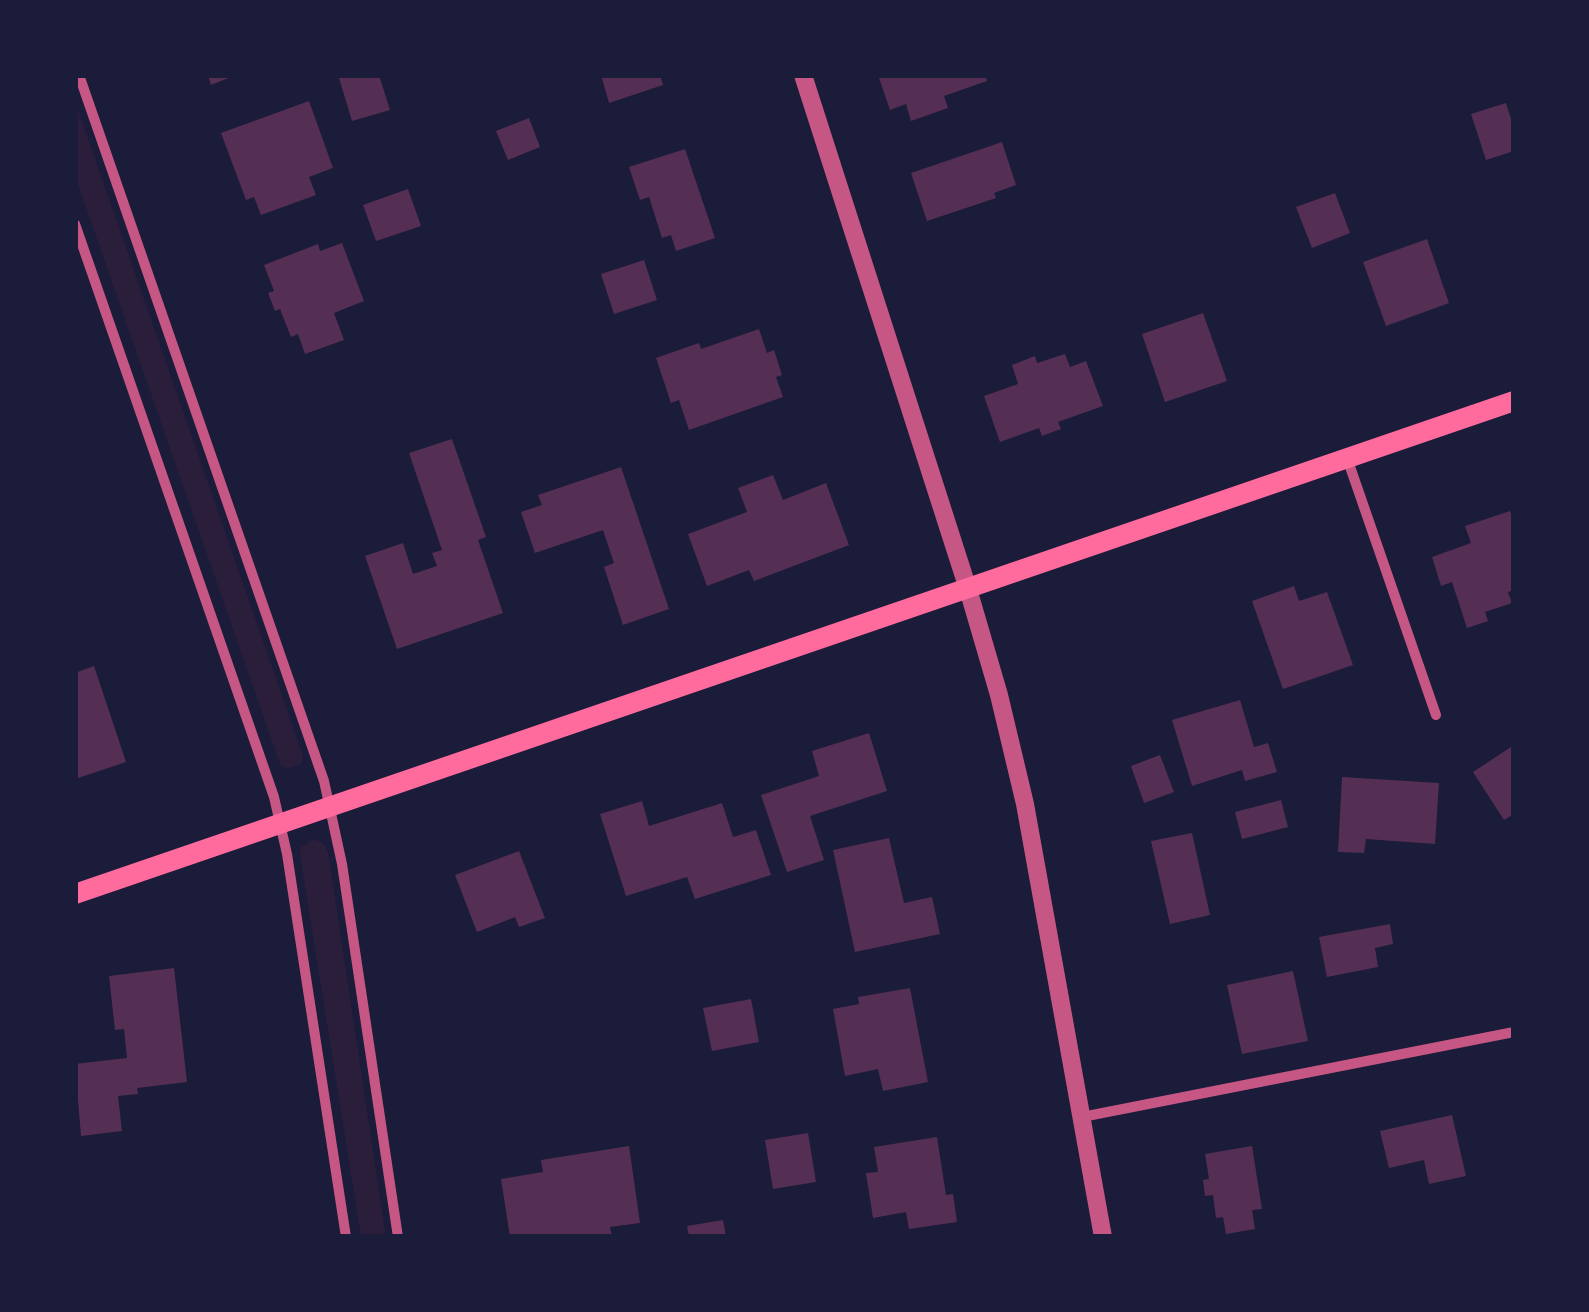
<!DOCTYPE html>
<style>
body{margin:0}
#map{position:relative;width:1589px;height:1312px;overflow:hidden;background:#1b1b3a;font-family:"IBM Plex Sans",sans-serif}
canvas{display:block}
.frame{position:absolute;inset:0;border:78px solid #1b1b3a;pointer-events:none}
</style>
<div id="map">
<canvas width="1589" height="1312"></canvas>
<div class="frame"></div>
</div>
<script>
const g = document.querySelector('canvas').getContext('2d');
g.lineJoin = 'round';
function fillPath(path, color) { g.fillStyle = color; g.fill(path, 'evenodd'); }
function stroke(path, color, width, dash) { g.strokeStyle = color; g.lineWidth = width; g.lineCap = dash ? 'butt' : 'round'; g.setLineDash(dash || []); g.stroke(path); }
fillPath(new Path2D(`
 M75,101L303,756L301,764L286,769L280,764L75,176Z
 M312,840C324,840 327,847 329,858L386,1237H361L300,855L301,847Z`), '#2a1e3b');
fillPath(new Path2D(`
 M208,75H236L211,85Z
 M350,75H379L390,110L352,121L339,78Z
 M601,75H660L663,85L609,103Z
 M878,75H985L987,81L944,96L948,108L911,121L906,104L890,110Z
 M309,101L333,168L309,177L316,195L261,215L254,197L246,200L221,133Z
 M1506,103L1514,128V151L1486,160L1471,114Z
 M529,118L540,147L508,160L496,131Z
 M1002,142L1016,185L994,193L996,198L927,221L911,173Z
 M685,149L715,238L676,251L671,235L662,238L649,197L640,200L629,167Z
 M408,189L421,226L376,241L363,205Z
 M1335,193L1350,233L1312,248L1296,207Z
 M1427,239L1449,303L1386,326L1363,262Z
 M342,243L364,301L334,313L344,340L305,354L298,334L291,337L280,309L275,311L268,293L274,291L264,265L318,244L320,251Z
 M644,260L657,300L614,314L601,274Z
 M1203,313L1227,381L1165,402L1142,334Z
 M759,329L767,353L774,350L782,375L776,377L783,397L689,430L679,400L671,403L656,358L699,343L701,349Z
 M1065,354L1070,367L1086,361L1103,406L1058,422L1061,429L1042,436L1039,428L1000,442L984,396L1018,384L1012,365L1035,356L1037,363Z
 M452,439L486,537L478,540L503,613L397,649L365,556L403,543L413,574L437,566L432,553L442,550L409,453Z
 M621,467L669,609L623,625L604,567L614,563L603,530L535,553L521,512L542,505L538,495Z
 M773,475L783,500L826,483L849,545L754,581L749,570L707,586L688,534L747,512L738,488Z
 M1510,511L1514,523V590L1508,592L1512,603L1485,612L1488,621L1467,628L1452,582L1441,586L1432,557L1471,543L1465,526Z
 M1294,586L1299,601L1327,592L1353,665L1283,689L1252,601Z
 M94,666L126,762L75,779V673Z
 M1240,700L1254,747L1268,743L1277,772L1245,781L1242,770L1192,786L1172,720Z
 M869,733L887,791L810,816L824,860L787,872L761,795L819,776L812,751Z
 M1514,745V814L1504,820L1473,772Z
 M1160,755L1174,792L1144,803L1131,766Z
 M1342,777L1439,783L1435,844L1366,839L1364,853L1338,852Z
 M1281,800L1288,827L1242,839L1235,812Z
 M642,801L649,826L722,803L733,837L756,830L771,875L695,899L687,877L626,896L600,814Z
 M1192,833L1210,915L1170,924L1151,841Z
 M889,838L904,903L932,897L940,934L855,952L833,850Z
 M519,851L545,918L519,927L515,917L477,932L455,875Z
 M1390,924L1393,944L1375,948L1378,967L1327,977L1319,937Z
 M174,968L187,1082L137,1088L138,1094L118,1096L122,1131L81,1136L75,1064L127,1058L124,1029L115,1030L109,976Z
 M1293,971L1308,1041L1242,1054L1227,985Z
 M910,988L928,1082L883,1091L878,1069L845,1076L833,1009L859,1004L858,997Z
 M751,999L759,1042L712,1051L703,1008Z
 M1452,1115L1466,1176L1429,1184L1424,1160L1389,1168L1380,1131Z
 M808,1133L816,1182L773,1189L765,1140Z
 M937,1137L946,1195L953,1194L957,1222L909,1229L906,1212L873,1218L866,1173L878,1172L874,1147Z
 M629,1146L640,1223L610,1227L612,1237H510L501,1179L543,1172L541,1160Z
 M1252,1146L1262,1209L1252,1210L1255,1229L1226,1234L1223,1217L1216,1218L1213,1195L1205,1196L1203,1180L1209,1179L1205,1154Z
 M723,1220L726,1237H689L687,1226Z`), '#542f53');
stroke(new Path2D(`
 M79,75L324,781L342,864L398,1237
 M75,224L274,797L287,854L346,1237
 M1347,458L1436,715
 M1082,1117L1514,1032`), '#c65784', 10);
stroke(new Path2D(`
 M803,75L968,589L999,695L1025,804L1103,1237`), '#c65784', 18);
stroke(new Path2D(`
 M75,894L1514,401`), '#ff6b9d', 20);
</script>
